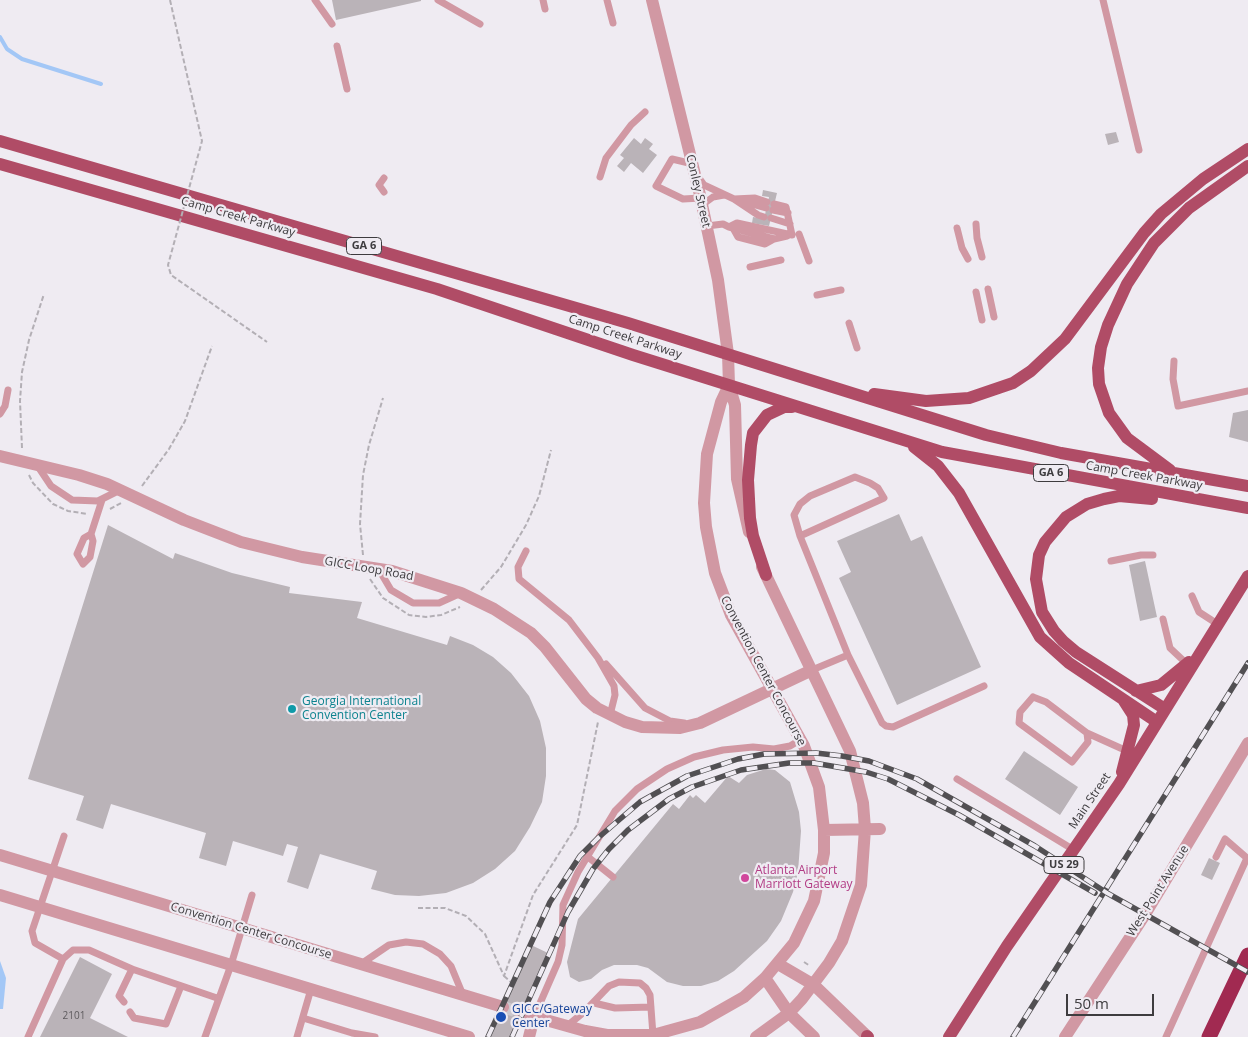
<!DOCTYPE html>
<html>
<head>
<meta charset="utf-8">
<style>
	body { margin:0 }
	#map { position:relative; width:1248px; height:1037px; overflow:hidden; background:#efebf2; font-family:"Open Sans",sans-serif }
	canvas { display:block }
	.scale { position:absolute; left:1066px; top:994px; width:88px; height:22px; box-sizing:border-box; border:2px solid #3e3c3f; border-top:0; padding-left:6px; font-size:15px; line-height:18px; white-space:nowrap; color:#3e3c3f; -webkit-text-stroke:4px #efebf2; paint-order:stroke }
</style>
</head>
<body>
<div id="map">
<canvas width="1248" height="1037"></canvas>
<div class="scale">50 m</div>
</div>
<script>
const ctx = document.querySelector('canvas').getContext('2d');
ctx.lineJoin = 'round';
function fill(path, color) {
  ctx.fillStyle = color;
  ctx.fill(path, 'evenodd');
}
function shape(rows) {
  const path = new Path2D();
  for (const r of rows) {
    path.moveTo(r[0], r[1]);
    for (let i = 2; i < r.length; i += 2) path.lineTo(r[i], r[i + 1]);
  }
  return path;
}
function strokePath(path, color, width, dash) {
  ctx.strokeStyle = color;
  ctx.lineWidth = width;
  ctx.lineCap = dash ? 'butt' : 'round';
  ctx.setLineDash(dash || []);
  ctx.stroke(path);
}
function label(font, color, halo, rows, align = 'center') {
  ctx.font = font + ' "Open Sans",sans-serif';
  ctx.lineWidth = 4.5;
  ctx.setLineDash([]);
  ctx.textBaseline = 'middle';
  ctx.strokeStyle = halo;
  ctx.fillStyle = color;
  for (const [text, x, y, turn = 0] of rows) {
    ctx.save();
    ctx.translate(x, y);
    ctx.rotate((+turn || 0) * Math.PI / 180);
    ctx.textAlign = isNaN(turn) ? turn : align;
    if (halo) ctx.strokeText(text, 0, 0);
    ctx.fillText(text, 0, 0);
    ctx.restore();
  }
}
fill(shape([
	[0,961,6,978,3,1009,0,1009]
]), '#a3c7f6');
strokePath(shape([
	[0,37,7,49,22,59,101,84]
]), '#a3c7f6', 4);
fill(shape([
	[332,0,421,0,421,1,336,20],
	[1116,132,1119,142,1108,145,1105,134],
	[634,138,641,144,645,138,653,144,649,149,657,155,643,173,631,163,624,172,617,166,624,158,620,155],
	[763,190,777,193,769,226,752,223,753,217,764,219,769,197,762,196],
	[1248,410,1248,442,1229,437,1233,413],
	[899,514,911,541,922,536,981,667,897,705,839,578,851,572,837,541],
	[108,525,173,559,175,553,232,573,290,587,289,593,362,602,357,618,447,645,450,636,473,645,493,657,511,673,529,696,540,721,546,748,546,776,542,802,530,827,515,851,495,869,473,883,446,893,419,896,395,895,371,889,377,871,320,854,308,889,287,882,298,847,287,844,283,856,233,841,226,866,199,858,206,833,111,804,103,829,76,820,84,796,28,779],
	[1145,561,1157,617,1140,621,1129,565],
	[1024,751,1078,787,1060,815,1005,779],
	[766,769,775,770,790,782,799,812,801,831,798,872,793,892,781,921,767,941,734,971,718,981,701,986,683,986,667,982,648,968,637,965,614,965,602,970,591,979,579,982,570,977,567,962,578,919,673,804,679,809,690,795,693,798,696,795,705,803,728,776,739,783,747,775],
	[1209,858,1220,863,1212,880,1201,875],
	[531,945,548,953,510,1037,489,1037],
	[80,957,112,974,90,1018,128,1037,40,1037]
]), '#bab3b8');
strokePath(shape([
	[503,1007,521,1013]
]), '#ccc8ce', 12, [12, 6]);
strokePath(shape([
	[22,448,20,401,22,372,29,340,44,294],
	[29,475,33,483,53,504,68,511,88,514],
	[142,486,169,449,185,421,212,346],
	[110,509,121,503],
	[363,555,360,524,363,475,369,445,383,398],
	[370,579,383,598,409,615,426,617,441,615,460,607],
	[481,590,501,567,526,525,539,496,551,450],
	[418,908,445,908,466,916,485,934,504,976,533,895,577,825,598,722],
	[804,962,810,966],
	[504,976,513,984]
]), '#b3afb5', 2, [5, 2.5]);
strokePath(shape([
	[315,0,332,24],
	[438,0,480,24],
	[543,0,545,9],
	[607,0,613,23],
	[1103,0,1139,150],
	[337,46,347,89],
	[693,164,672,159,656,186,683,199,701,198],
	[600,177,606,158,631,125,645,112],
	[699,178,704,185,734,199,755,198,767,202],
	[384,192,379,185,384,178],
	[734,199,758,215,764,217],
	[741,201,766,208],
	[774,204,786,207,792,235],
	[702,205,713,197,724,195],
	[773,210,788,213],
	[771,218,790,224],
	[976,224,977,238,982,257],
	[707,226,723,224,729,227,737,223,792,235],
	[729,227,774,239,787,236],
	[733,228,738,237,765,244,774,239],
	[957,228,962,248,968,259],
	[799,234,809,261],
	[750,267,781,260],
	[988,289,994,317],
	[976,292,982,320],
	[817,295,841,290],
	[849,323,857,348],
	[1174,361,1173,379,1178,406,1248,391],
	[0,414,5,406,8,390],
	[37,465,51,486,72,500,98,501,120,490],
	[91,534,93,541,90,557,83,564,77,554,84,538,91,534,102,500],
	[800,536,884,498,878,488,870,483,855,477,810,496,800,504,794,515,800,536,848,655,812,670],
	[526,551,518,567,519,579,569,620,598,658,614,686,615,695,610,715],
	[1111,561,1141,555,1153,555],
	[378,568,391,590,413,603,439,603,461,593],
	[1192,596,1199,612,1219,625],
	[1163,619,1170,648,1187,664],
	[848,655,882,723,886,726,893,727,984,686],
	[606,664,645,708,670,721,684,723],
	[1033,697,1046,702,1087,733,1088,742,1072,762,1019,723,1020,712,1033,697],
	[1087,733,1127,751],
	[957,779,1074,850],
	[588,857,613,877],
	[63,959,73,950,89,950,132,969,217,998],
	[361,964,389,945,406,942,423,944,440,954,451,966,463,995],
	[124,1002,119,996,132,969],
	[594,1003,615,1008,651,1007],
	[130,1012,134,1018,166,1024,181,986],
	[534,1017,558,962,562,945,563,905,578,872,615,811,637,789,667,769,694,757,723,750,753,747,774,749,790,746,800,740],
	[303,1018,352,1033,375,1037],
	[567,1026,584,1012,609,986,619,982,640,983,646,988,650,995,653,1035],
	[28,1037,63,959,35,943,32,931,64,836],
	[205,1037,231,965,252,895],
	[297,1037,311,989],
	[1166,1037,1247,858,1225,839,1216,857]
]), '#d198a3', 7);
strokePath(shape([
	[652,0,700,195,718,280,728,354,729,385,735,405,737,479,749,532],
	[0,456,79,475,107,484,184,520,241,542,302,557,392,571,461,593,494,609,531,633,545,647,586,699,597,708,625,722,642,727,680,728,700,723,812,670],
	[824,830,880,829],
	[0,855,503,1007],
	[0,895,469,1037],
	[778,964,814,985,868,1037],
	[765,978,789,1013,814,1037],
	[521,1013,585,1031,607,1035,653,1035,700,1022,744,997,765,978,794,943,814,901,824,853,824,830,819,787,804,746,731,615,715,573,706,527,704,503,707,454,721,402,729,385],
	[529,1037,534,1017],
	[756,1037,789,1013,802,999,829,963,842,941,861,885,865,829,863,803,850,751,762,567]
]), '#d198a3', 12);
strokePath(shape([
	[1065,1037,1144,916,1248,743]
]), '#d198a3', 12);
strokePath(shape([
	[0,141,628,323,986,435,1061,453,1248,486],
	[0,164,437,289,633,355,942,452,1248,508],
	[874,394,926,401,969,398,1013,383,1031,371,1065,339,1144,233,1161,214,1203,179,1248,149],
	[914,447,938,466,959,493,1040,637,1069,663,1157,722],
	[1170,470,1127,438,1109,413,1099,384,1098,368,1101,347,1108,325,1127,284,1154,243,1189,208,1248,166],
	[1152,499,1119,496,1104,499,1087,504,1066,517,1045,542,1039,555,1036,579,1042,612,1054,631,1063,641,1076,652,1165,709],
	[766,575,753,536,750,518,748,480,751,445,753,433,767,415,784,407,792,407],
	[1136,691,1161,685,1189,662],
	[1122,772,1134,725,1133,715,1124,701],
	[867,1036,868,1037],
	[949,1037,1007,946,1119,784,1248,576]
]), '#b04c66', 12);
strokePath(shape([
	[1209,1037,1248,955]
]), '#a12a51', 15);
const rail = shape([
	[488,1037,550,902,580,856,599,837,640,802,687,776,738,759,764,754,816,753,842,756,869,761,917,779,1035,846,1107,893,1248,972],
	[512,1037,568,912,593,869,609,849,628,830,669,799,692,787,741,770,789,763,814,763,866,772,888,779,959,815,1095,893],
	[1013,1037,1248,663]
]);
strokePath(rail, '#525053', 5.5);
strokePath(rail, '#efebf2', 4, [11]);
strokePath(shape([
	[170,0,202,141,168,265,171,275,267,342]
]), '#b3afb5', 2, [5, 2.5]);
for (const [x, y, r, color] of [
	[292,709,5,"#0f9aa8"],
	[745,878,5,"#d1479c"],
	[501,1017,6,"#1a4fb4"]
]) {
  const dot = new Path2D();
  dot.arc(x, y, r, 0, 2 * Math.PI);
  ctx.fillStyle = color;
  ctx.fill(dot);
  strokePath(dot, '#efebf2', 2);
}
label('10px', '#5d5a5d', null, [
	["2101",74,1016]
]);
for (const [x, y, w] of [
	[364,246,35],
	[1051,473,35],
	[1064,865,40]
]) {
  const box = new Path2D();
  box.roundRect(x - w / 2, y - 8.5, w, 17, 4);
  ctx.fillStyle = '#efebf2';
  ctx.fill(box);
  strokePath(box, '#3e3c3f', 1);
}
label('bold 11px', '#3e3c3f', null, [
	["GA 6",364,246],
	["GA 6",1051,473],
	["US 29",1064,865]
]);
label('12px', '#3e3c3f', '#efebf2', [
	["Conley Street",698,191,77],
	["Camp Creek Parkway",238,217,16],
	["Camp Creek Parkway",625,337,18],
	["Camp Creek Parkway",1144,476,10],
	["GICC Loop Road",369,569,10],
	["Convention Center Concourse",763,671,62],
	["Main Street",1090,801,-56],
	["West Point Avenue",1158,891,-58],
	["Convention Center Concourse",251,931,17]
]);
label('12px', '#0d838f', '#efebf2', [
	["Georgia International",302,702],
	["Convention Center",302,716]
], 'left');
label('12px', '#b23c85', '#efebf2', [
	["Atlanta Airport",755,871],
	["Marriott Gateway",755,885]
], 'left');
label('12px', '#164399', '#efebf2', [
	["GICC/Gateway",512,1010],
	["Center",512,1024]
], 'left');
</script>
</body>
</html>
